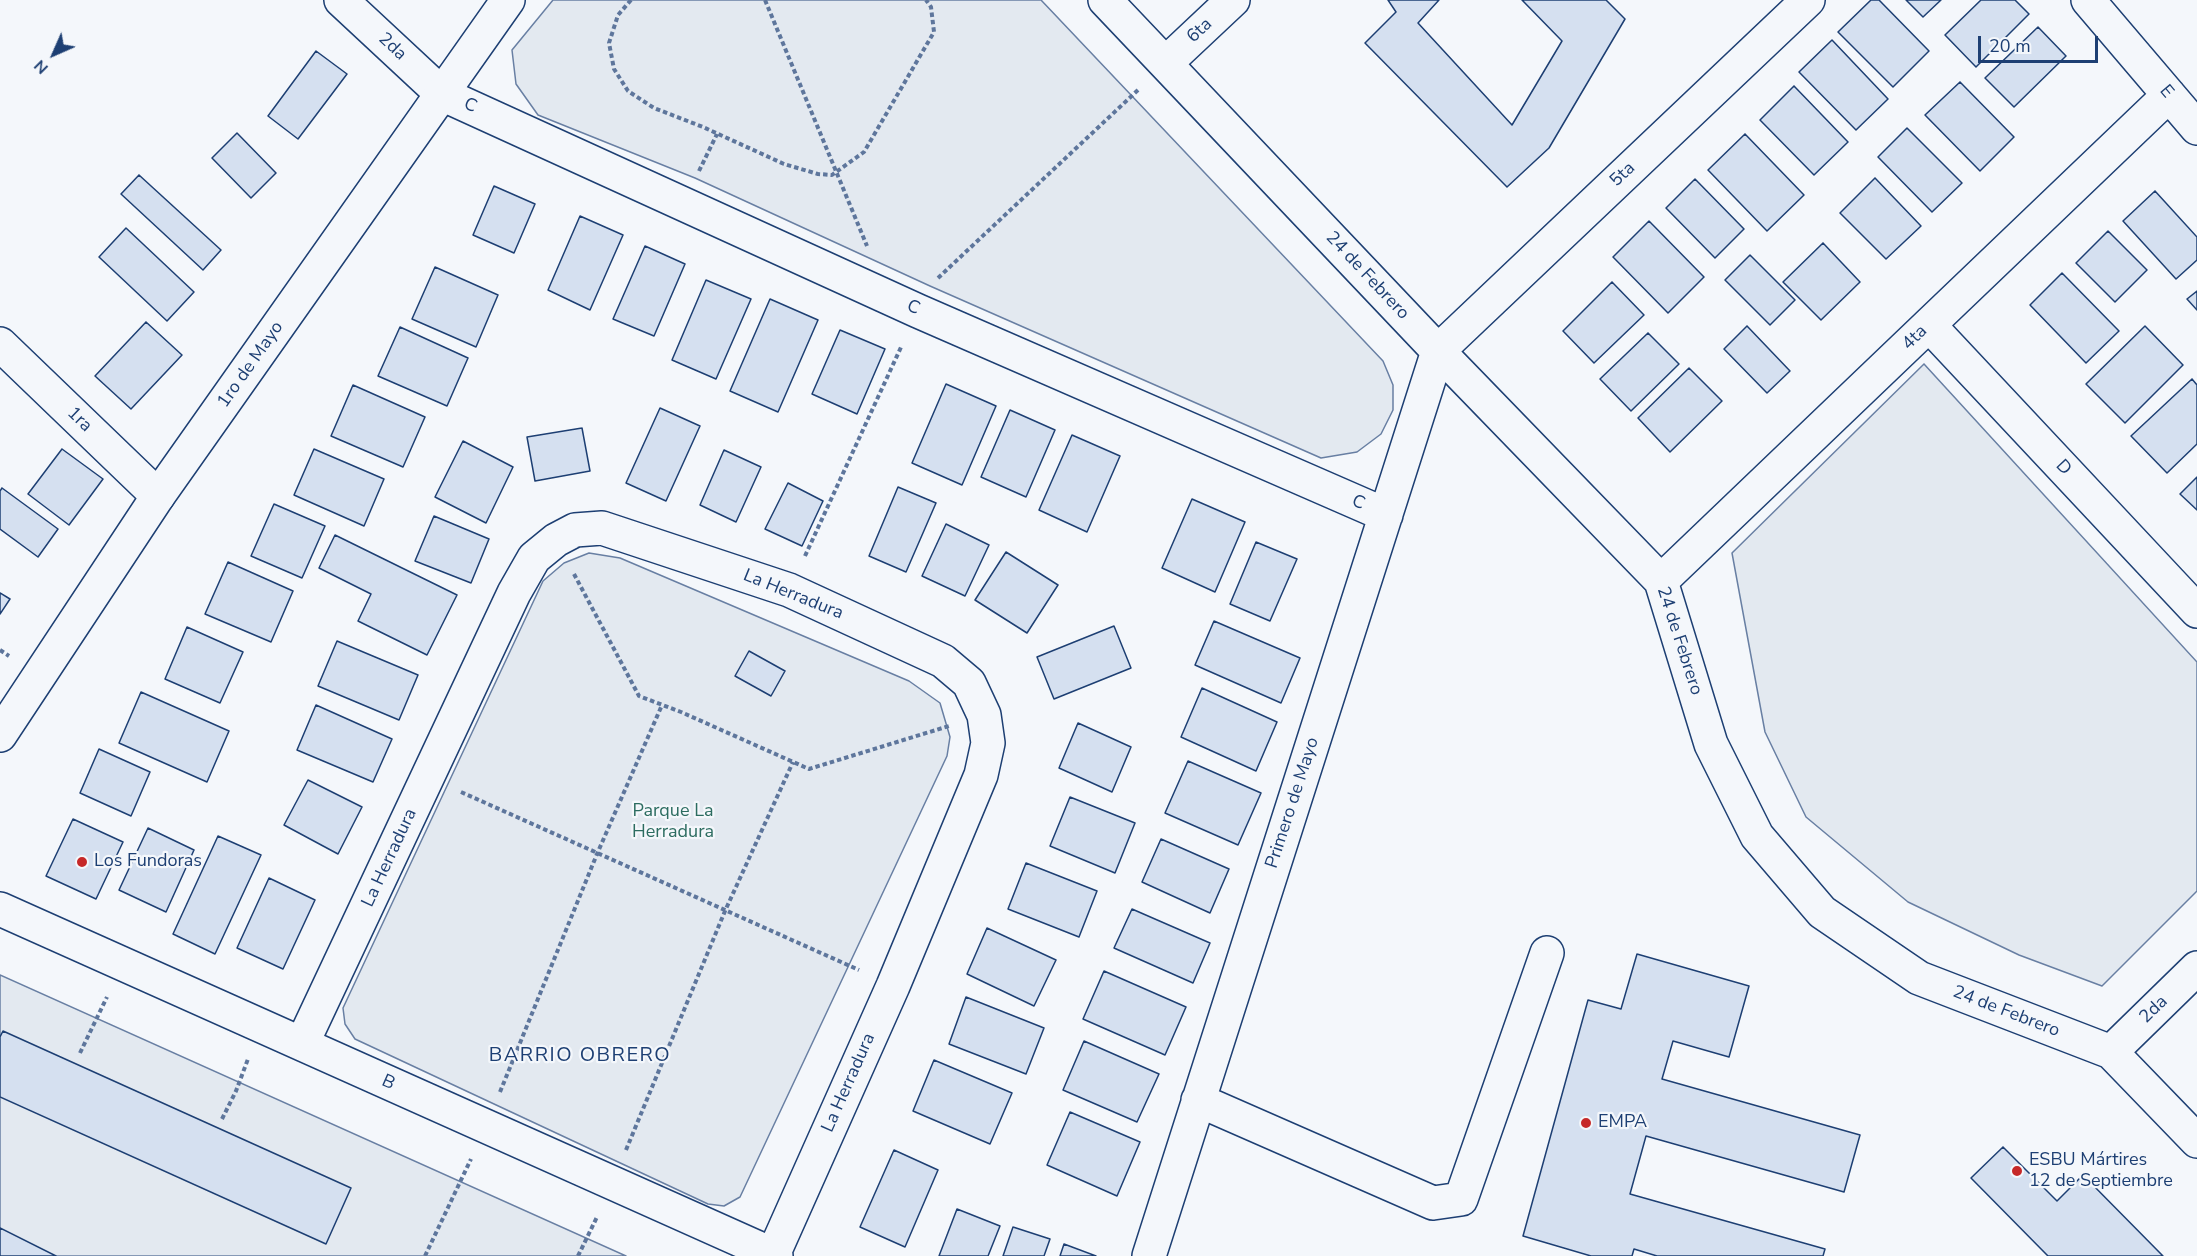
<!DOCTYPE html>
<html>
<head>
<meta charset="utf-8">
<style>
	body { margin:0 }
	#map { position:relative; width:2197px; height:1256px; overflow:hidden; background:#f4f7fb; font-family:"Nunito Sans",sans-serif }
	canvas { display:block }
	.north { position:absolute; left:24px; top:24px; width:60px; height:60px; -webkit-text-stroke:4px #f4f7fb; paint-order:stroke; rotate:225deg; font-size:16px; font-weight:700; line-height:24px; text-align:center; color:#1d3f73 }
	.north::after { content:''; display:block; margin:auto; width:21px; height:27px; background:#1d3f73; clip-path:polygon(50% 0,100% 100%,50% 72%,0 100%) }
	.scale { position:absolute; left:1978px; top:36px; width:120px; height:27px; box-sizing:border-box; border:3px solid #1d3f73; border-top:0; padding-left:8px; font-size:18px; line-height:21px; white-space:nowrap; color:#1d3f73; -webkit-text-stroke:4px #f4f7fb; paint-order:stroke }
</style>
</head>
<body>
<div id="map">
<canvas width="2197" height="1256"></canvas>
<div class="north">N</div>
<div class="scale">20 m</div>
</div>
<script>
const ctx = document.querySelector('canvas').getContext('2d');
ctx.lineJoin = 'round';
function fill(path, color) {
  ctx.fillStyle = color;
  ctx.fill(path, 'evenodd');
}
function shape(rows) {
  const path = new Path2D();
  for (const r of rows) {
    path.moveTo(r[0], r[1]);
    for (let i = 2; i < r.length; i += 2) path.lineTo(r[i], r[i + 1]);
  }
  return path;
}
function strokePath(path, color, width, dash) {
  ctx.strokeStyle = color;
  ctx.lineWidth = width;
  ctx.lineCap = dash ? 'butt' : 'round';
  ctx.setLineDash(dash || []);
  ctx.stroke(path);
}
function label(font, color, halo, rows, align = 'center') {
  ctx.font = font + ' "Nunito Sans",sans-serif';
  ctx.lineWidth = 4.5;
  ctx.setLineDash([]);
  ctx.textBaseline = 'middle';
  ctx.strokeStyle = halo;
  ctx.fillStyle = color;
  for (const [text, x, y, turn = 0] of rows) {
    ctx.save();
    ctx.translate(x, y);
    ctx.rotate((+turn || 0) * Math.PI / 180);
    ctx.textAlign = isNaN(turn) ? turn : align;
    if (halo) ctx.strokeText(text, 0, 0);
    ctx.fillText(text, 0, 0);
    ctx.restore();
  }
}
const green = shape([
	[553,0,1041,0,1383,361,1393,385,1393,410,1381,434,1357,452,1321,458,930,286,695,178,538,115,516,84,512,50,553,0],
	[1924,364,2197,662,2197,891,2102,986,2019,955,1908,902,1806,817,1765,732,1732,553,1924,364],
	[589,553,620,558,909,681,940,703,950,737,947,756,740,1197,724,1206,708,1204,355,1039,345,1024,343,1008,543,581,564,563,589,553],
	[0,975,626,1256,0,1256,0,975]
]);
fill(green, '#e3e9f0');
strokePath(green, '#687fa3', 1.5);
const building = shape([
	[1388,0,1439,0,1418,23,1512,125,1562,41,1522,0,1606,0,1625,19,1549,148,1507,187,1365,43,1396,12,1388,0],
	[1871,0,1879,0,1929,51,1893,87,1838,32,1871,0],
	[1906,0,1941,0,1923,17,1906,0],
	[1981,0,2015,0,2029,14,1976,67,1945,35,1981,0],
	[2038,27,2066,56,2014,107,1985,78,2038,27],
	[1832,40,1888,99,1856,130,1799,72,1832,40],
	[316,51,347,74,298,139,268,116,316,51],
	[1960,82,2014,137,1980,171,1925,115,1960,82],
	[1794,86,1848,142,1814,175,1760,120,1794,86],
	[1907,128,1962,183,1932,212,1878,157,1907,128],
	[237,133,276,173,251,198,212,158,237,133],
	[1745,134,1804,195,1767,231,1708,170,1745,134],
	[139,175,221,250,203,270,121,194,139,175],
	[1875,178,1921,226,1886,259,1840,213,1875,178],
	[1695,179,1744,229,1715,258,1666,208,1695,179],
	[494,186,535,204,514,253,473,235,494,186],
	[2155,191,2197,237,2197,260,2176,279,2123,221,2155,191],
	[580,216,623,235,590,310,548,290,580,216],
	[1649,221,1704,277,1668,313,1613,257,1649,221],
	[126,228,194,292,167,321,99,257,126,228],
	[2108,231,2147,270,2115,302,2076,263,2108,231],
	[1823,243,1860,282,1821,320,1783,282,1823,243],
	[645,246,685,264,654,336,613,319,645,246],
	[1750,255,1795,300,1770,325,1725,280,1750,255],
	[435,267,498,295,476,347,412,319,435,267],
	[2062,273,2119,331,2086,363,2030,305,2062,273],
	[706,280,751,299,716,379,672,360,706,280],
	[1612,282,1644,315,1594,363,1563,331,1612,282],
	[2197,291,2197,310,2187,299,2197,291],
	[770,299,818,320,778,412,730,391,770,299],
	[146,322,182,355,131,409,95,376,146,322],
	[1747,326,1790,371,1767,393,1724,349,1747,326],
	[2145,326,2183,365,2125,423,2086,384,2145,326],
	[400,327,468,358,447,406,378,376,400,327],
	[840,330,885,349,857,414,812,394,840,330],
	[1648,333,1679,364,1631,411,1600,379,1648,333],
	[1689,368,1722,401,1670,452,1638,418,1689,368],
	[2192,379,2197,385,2197,444,2167,473,2131,436,2192,379],
	[946,384,996,406,962,485,912,463,946,384],
	[353,385,425,417,403,467,331,436,353,385],
	[660,408,700,426,666,501,626,483,660,408],
	[1010,410,1055,430,1026,497,981,477,1010,410],
	[582,428,590,471,535,481,527,437,582,428],
	[1072,435,1120,456,1087,532,1039,510,1072,435],
	[463,441,513,467,486,523,435,497,463,441],
	[62,449,103,479,69,525,28,494,62,449],
	[314,449,384,479,364,526,294,495,314,449],
	[724,450,761,467,736,522,700,505,724,450],
	[2197,477,2197,510,2180,494,2197,477],
	[788,483,823,501,802,546,765,529,788,483],
	[898,487,936,503,906,572,869,556,898,487],
	[2,488,58,529,38,557,0,529,0,491,2,488],
	[1192,499,1245,522,1215,592,1162,568,1192,499],
	[274,504,325,526,302,578,251,556,274,504],
	[434,516,489,539,471,583,415,561,434,516],
	[946,524,989,545,965,596,922,576,946,524],
	[335,535,457,595,427,655,358,621,371,594,319,568,335,535],
	[1256,542,1297,559,1270,621,1230,604,1256,542],
	[1006,552,1058,585,1027,633,975,600,1006,552],
	[228,562,293,591,271,642,205,614,228,562],
	[0,593,10,599,0,614,0,593],
	[1214,621,1300,658,1281,703,1195,665,1214,621],
	[1114,626,1131,668,1054,699,1037,657,1114,626],
	[187,627,243,652,220,703,165,679,187,627],
	[337,641,418,675,399,720,318,686,337,641],
	[749,651,785,671,771,696,735,676,749,651],
	[1202,688,1277,722,1256,771,1181,737,1202,688],
	[141,692,229,731,207,782,119,743,141,692],
	[316,705,392,739,373,782,297,750,316,705],
	[1078,723,1131,747,1112,792,1059,768,1078,723],
	[99,749,150,772,131,816,80,793,99,749],
	[1188,761,1261,793,1238,845,1165,813,1188,761],
	[308,780,362,807,338,854,284,825,308,780],
	[1070,797,1135,823,1115,873,1050,846,1070,797],
	[73,819,123,842,96,899,46,876,73,819],
	[148,828,194,850,166,912,119,890,148,828],
	[218,836,261,855,215,954,173,934,218,836],
	[1161,839,1229,869,1210,913,1142,882,1161,839],
	[1026,863,1097,891,1079,937,1008,909,1026,863],
	[269,878,315,900,283,969,237,948,269,878],
	[1132,909,1210,943,1193,983,1114,948,1132,909],
	[987,928,1056,960,1034,1006,967,974,987,928],
	[1637,954,1749,986,1729,1057,1673,1041,1662,1079,1860,1135,1844,1192,1646,1136,1630,1194,1825,1249,1823,1256,1657,1256,1634,1249,1632,1256,1591,1256,1523,1236,1588,1000,1621,1009,1637,954],
	[1104,971,1186,1007,1165,1055,1083,1019,1104,971],
	[966,997,1044,1028,1026,1074,949,1044,966,997],
	[3,1031,351,1188,326,1244,0,1097,0,1037,3,1031],
	[1084,1041,1159,1074,1137,1122,1063,1090,1084,1041],
	[934,1060,1012,1093,990,1144,913,1111,934,1060],
	[1070,1112,1140,1142,1117,1196,1047,1165,1070,1112],
	[2003,1147,2057,1201,2083,1175,2163,1256,2048,1256,1971,1178,2003,1147],
	[894,1150,938,1170,905,1247,860,1227,894,1150],
	[957,1209,1000,1226,988,1256,939,1256,957,1209],
	[1013,1227,1050,1239,1044,1256,1003,1256,1013,1227],
	[0,1228,56,1256,0,1256,0,1228],
	[1064,1244,1096,1256,1060,1256,1064,1244]
]);
fill(building, '#d5e0f0');
strokePath(building, '#1d3f73', 1.5);
const minor = shape([
	[341,0,442,94,918,311,1386,515],
	[1105,0,1438,351,1661,581,1711,744,1757,836,1822,912,1919,978,2111,1052,2197,1141],
	[2088,0,2197,128],
	[1167,62,1233,0],
	[1929,325,2197,611],
	[0,344,158,496],
	[1661,581,2169,95],
	[0,909,776,1256],
	[302,1044,514,593,534,558,556,540,575,530,602,528,789,590,943,661,969,683,984,715,988,743,981,775,893,986,773,1255],
	[2111,1052,2197,968],
	[1198,1100,1433,1203,1461,1199,1547,953],
	[1149,1256,1438,351,1808,0]
]);
const major = shape([
	[0,735,158,496,508,0]
]);
strokePath(minor, '#1d3f73', 36);
strokePath(major, '#1d3f73', 36);
strokePath(shape([
	[631,0,618,15,609,43,614,69,628,91,654,108,703,127,784,164,818,174,832,175,864,152,934,32,931,7,926,0],
	[765,0,867,246],
	[699,171,717,134],
	[938,278,1138,90],
	[805,556,902,345],
	[574,574,639,696,681,712,809,769,949,726],
	[0,650,9,656],
	[461,792,859,970],
	[80,1053,107,997],
	[500,1092,597,854,662,705],
	[222,1119,236,1091,248,1059],
	[626,1150,725,911,793,762],
	[425,1256,471,1159],
	[578,1256,597,1217]
]), '#5e769c', 4, [4.5, 3]);
strokePath(minor, '#f4f7fb', 33);
strokePath(major, '#f4f7fb', 33);
for (const [x, y, r, color] of [
	[82,862,6,"#c62828"],
	[1586,1123,6,"#c62828"],
	[2017,1171,6,"#c62828"]
]) {
  const dot = new Path2D();
  dot.arc(x, y, r, 0, 2 * Math.PI);
  ctx.fillStyle = color;
  ctx.fill(dot);
  strokePath(dot, '#f4f7fb', 2);
}
label('18px', '#1d3f73', '#f4f7fb', [
	["6ta",1200,31,-43],
	["2da",392,47,43],
	["E",2166,92,50],
	["C",470,106,24],
	["5ta",1623,175,-43],
	["24 de Febrero",1367,276,47],
	["C",913,308,24],
	["4ta",1915,338,-44],
	["1ro de Mayo",251,365,-55],
	["1ra",79,420,44],
	["D",2063,468,47],
	["C",1358,503,24],
	["La Herradura",793,595,22],
	["24 de Febrero",1679,641,72],
	["Primero de Mayo",1293,803,-72],
	["La Herradura",390,858,-65],
	["2da",2154,1010,-44],
	["24 de Febrero",2006,1012,21],
	["B",388,1083,24],
	["La Herradura",849,1083,-66]
]);
label('18px', '#2c6c60', '#f4f7fb', [
	["Parque La",673,812],
	["Herradura",673,833]
]);
label('18px', '#1d3f73', '#f4f7fb', [
	["Los Fundoras",94,862],
	["EMPA",1598,1123],
	["ESBU Mártires",2029,1161],
	["12 de Septiembre",2029,1182]
], 'left');
ctx.letterSpacing = '1.5px';
label('20px', '#1d3f73', '#f4f7fb', [
	["BARRIO OBRERO",580,1056]
]);
ctx.letterSpacing = '0px';
</script>
</body>
</html>
